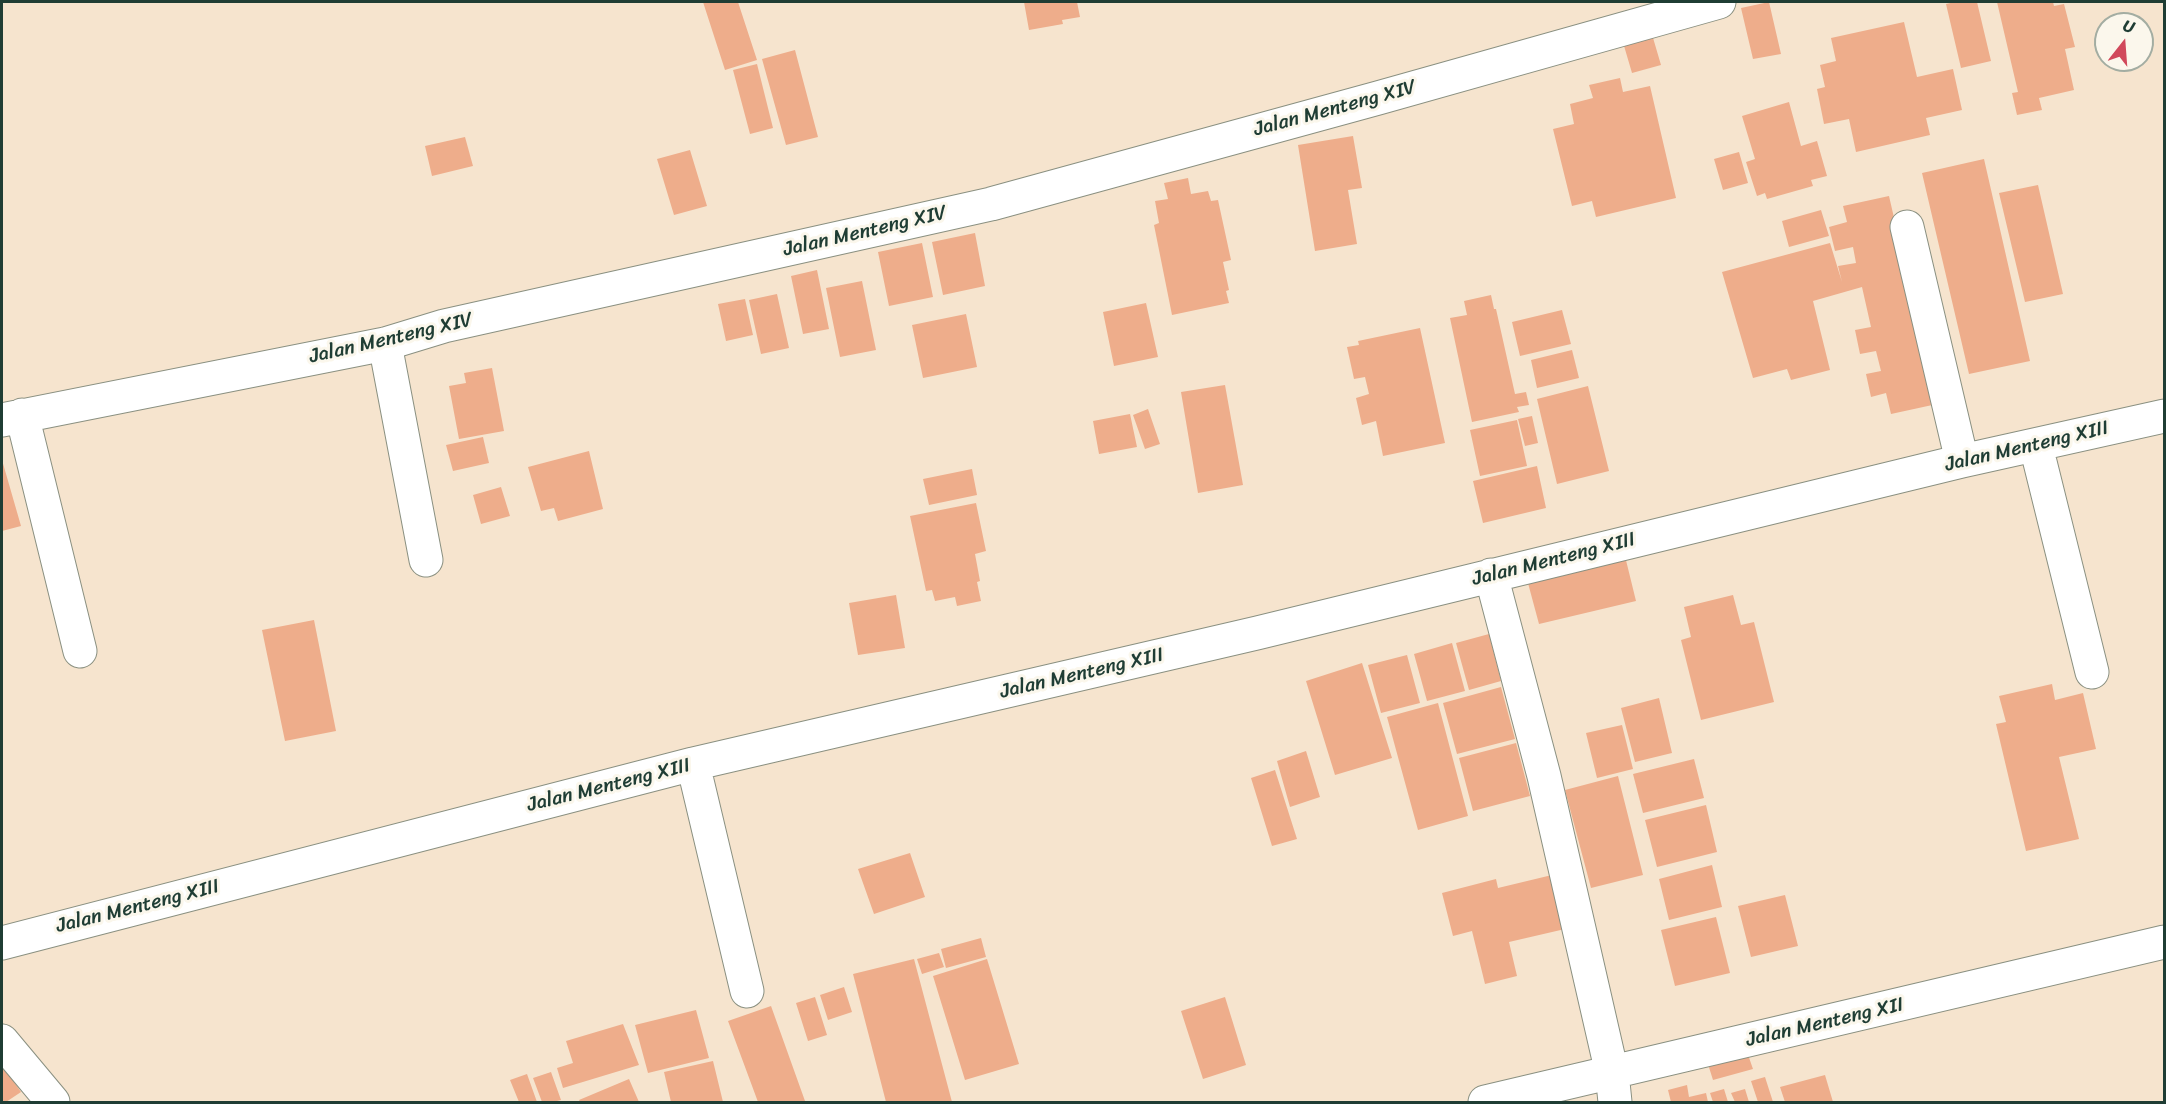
<!DOCTYPE html>
<html>
<head>
<meta charset="utf-8">
<style>
	body { margin:0 }
	#map { position:relative; width:2166px; height:1104px; overflow:hidden; background:#f6e4ce; font-family:Sriracha,sans-serif }
	canvas { display:block }
	.frame { position:absolute; inset:0; border:3px solid #1f3d34; pointer-events:none }
	.north { position:absolute; left:2094px; top:12px; width:60px; height:60px; box-sizing:border-box; background:#fbf7ec; border:2px solid #a3ada2; border-radius:50%; rotate:17deg; font-size:16px; font-weight:700; line-height:24px; text-align:center; color:#1f3d34 }
	.north::after { content:''; display:block; margin:auto; width:21px; height:27px; background:#d1495b; clip-path:polygon(50% 0,100% 100%,50% 72%,0 100%) }
</style>
</head>
<body>
<div id="map">
<canvas width="2166" height="1104"></canvas>
<div class="frame"></div>
<div class="north">U</div>
</div>
<script>
const ctx = document.querySelector('canvas').getContext('2d');
ctx.lineJoin = 'round';
function fill(path, color) {
  ctx.fillStyle = color;
  ctx.fill(path, 'evenodd');
}
function shape(rows) {
  const path = new Path2D();
  for (const r of rows) {
    path.moveTo(r[0], r[1]);
    for (let i = 2; i < r.length; i += 2) path.lineTo(r[i], r[i + 1]);
  }
  return path;
}
function strokePath(path, color, width, dash) {
  ctx.strokeStyle = color;
  ctx.lineWidth = width;
  ctx.lineCap = dash ? 'butt' : 'round';
  ctx.setLineDash(dash || []);
  ctx.stroke(path);
}
function label(font, color, halo, rows, align = 'center') {
  ctx.font = font + ' Sriracha,sans-serif';
  ctx.lineWidth = 6;
  ctx.setLineDash([]);
  ctx.textBaseline = 'middle';
  ctx.strokeStyle = halo;
  ctx.fillStyle = color;
  for (const [text, x, y, turn = 0] of rows) {
    ctx.save();
    ctx.translate(x, y);
    ctx.rotate((+turn || 0) * Math.PI / 180);
    ctx.textAlign = isNaN(turn) ? turn : align;
    if (halo) ctx.strokeText(text, 0, 0);
    ctx.fillText(text, 0, 0);
    ctx.restore();
  }
}
fill(shape([
	[703,2,738,2,757,60,725,70],
	[1024,2,1077,2,1080,17,1062,20,1063,24,1029,30],
	[1769,2,1781,54,1753,59,1741,8],
	[1955,2,1977,2,1991,61,1961,68,1946,4],
	[1997,2,2053,2,2054,6,2064,4,2075,47,2065,49,2074,90,2039,98,2042,110,2017,115,2012,93,2018,92],
	[1904,22,1917,77,1953,69,1962,110,1926,118,1930,135,1856,152,1849,119,1824,124,1817,89,1825,87,1820,65,1836,61,1831,38],
	[1651,31,1661,65,1632,73,1622,39],
	[795,50,818,137,786,145,762,59],
	[757,64,773,128,750,134,733,70],
	[1620,78,1623,92,1650,86,1676,198,1596,217,1592,201,1572,206,1553,129,1574,124,1570,104,1593,98,1589,85],
	[1789,102,1801,146,1817,141,1827,176,1811,180,1813,186,1767,199,1765,193,1757,196,1746,162,1755,159,1742,116],
	[1353,136,1362,188,1348,190,1357,244,1315,251,1298,145],
	[465,137,473,166,432,176,425,146],
	[690,150,707,206,674,215,657,159],
	[1739,152,1748,183,1723,190,1714,159],
	[1984,159,2030,361,1969,374,1922,173],
	[1188,178,1191,194,1208,191,1211,201,1218,200,1231,260,1223,262,1229,290,1226,291,1229,303,1172,315,1154,225,1159,223,1155,201,1168,199,1164,183],
	[2038,185,2063,294,2025,302,1999,193],
	[1889,196,1937,404,1891,414,1886,393,1871,397,1866,374,1881,371,1876,351,1860,354,1855,330,1871,327,1862,287,1813,301,1830,370,1791,380,1787,369,1753,378,1722,272,1830,243,1842,282,1838,266,1856,263,1853,247,1835,251,1829,227,1847,222,1843,206],
	[1821,210,1829,236,1789,247,1782,221],
	[975,233,985,286,943,295,932,242],
	[922,243,933,297,889,306,878,252],
	[817,270,829,329,803,334,791,276],
	[862,281,876,350,840,357,826,288],
	[777,294,789,348,761,354,749,300],
	[1491,295,1494,309,1496,309,1515,394,1526,392,1529,405,1517,407,1519,412,1472,422,1450,318,1467,315,1464,301],
	[745,299,753,335,726,341,718,304],
	[1146,303,1158,357,1114,366,1103,312],
	[1562,310,1571,344,1520,356,1512,322],
	[966,314,977,367,923,378,912,325],
	[1420,328,1445,443,1383,456,1376,421,1362,425,1356,398,1369,394,1365,377,1354,379,1347,347,1359,345,1358,341],
	[1572,350,1579,378,1537,388,1531,360],
	[492,368,504,431,459,439,449,386,466,383,464,373],
	[1225,385,1243,485,1198,493,1181,392],
	[1588,386,1609,471,1557,484,1537,399],
	[1148,409,1160,444,1145,449,1133,415],
	[1130,414,1137,447,1099,454,1093,421],
	[1532,416,1538,443,1525,446,1518,419],
	[1517,420,1527,466,1480,476,1470,430],
	[483,437,489,463,453,471,446,445],
	[589,451,603,509,558,521,554,508,541,511,528,467],
	[2,460,21,526,2,531],
	[1537,466,1546,508,1483,523,1473,481],
	[972,469,977,495,929,505,923,479],
	[501,487,510,516,481,524,473,495],
	[976,503,986,551,975,554,980,581,977,582,981,601,957,606,955,597,935,601,932,590,926,591,910,516],
	[1623,548,1636,601,1539,624,1525,572],
	[896,595,905,648,858,655,849,603],
	[1733,595,1741,625,1754,622,1774,702,1701,720,1681,640,1691,637,1684,607],
	[314,620,336,731,285,741,262,630],
	[1489,634,1501,681,1469,690,1456,643],
	[1452,643,1465,691,1427,701,1414,654],
	[1407,655,1420,703,1381,713,1368,665],
	[1362,663,1392,758,1335,775,1306,681],
	[2052,684,2055,700,2083,693,2096,749,2059,757,2079,839,2026,851,1996,724,2006,722,1999,696],
	[1501,687,1515,739,1457,754,1443,703],
	[1659,698,1672,753,1635,762,1621,708],
	[1438,703,1468,816,1418,830,1387,717],
	[1622,725,1633,769,1597,778,1586,733],
	[1516,743,1530,796,1473,811,1459,758],
	[1306,751,1320,797,1290,807,1277,761],
	[1694,759,1704,798,1643,813,1633,774],
	[1275,770,1297,839,1272,846,1251,778],
	[1618,776,1643,875,1591,888,1565,790],
	[1706,805,1717,852,1657,867,1645,820],
	[910,853,925,897,874,914,858,869],
	[1712,865,1722,907,1669,920,1659,879],
	[1552,875,1565,929,1509,942,1517,976,1485,984,1472,931,1453,936,1442,893,1496,879,1498,888],
	[1785,895,1798,946,1751,957,1738,906],
	[1716,917,1730,973,1675,986,1661,930],
	[981,938,986,957,946,968,941,949],
	[939,953,944,967,922,974,917,959],
	[914,959,952,1102,886,1102,853,974],
	[987,959,1019,1064,965,1080,933,976],
	[844,987,852,1012,828,1020,820,995],
	[815,997,827,1035,808,1041,796,1003],
	[1225,997,1246,1065,1203,1079,1181,1011],
	[771,1006,805,1101,800,1102,758,1102,728,1021],
	[696,1010,709,1058,648,1073,635,1025],
	[623,1024,639,1065,563,1088,557,1068,573,1063,566,1041],
	[1746,1049,1753,1069,1713,1080,1707,1061],
	[713,1061,723,1102,671,1102,664,1072],
	[2,1065,21,1092,6,1102,2,1102],
	[551,1072,561,1100,553,1102,542,1102,533,1078],
	[527,1074,537,1102,519,1102,510,1080],
	[1825,1075,1833,1102,1785,1102,1780,1087],
	[1765,1077,1773,1102,1758,1102,1751,1081],
	[629,1079,639,1102,580,1102,579,1100],
	[1687,1085,1689,1097,1706,1093,1708,1102,1671,1102,1668,1090],
	[1724,1089,1728,1102,1713,1102,1710,1093],
	[1745,1089,1749,1102,1735,1102,1731,1093]
]), '#eead8b');
const street = shape([
	[1907,227,1962,461],
	[385,344,426,560],
	[22,415,80,651],
	[2,420,385,344,444,326,991,204,1378,98,1719,2],
	[2036,446,2092,672],
	[1491,575,1544,776,1612,1073,1615,1102],
	[693,764,747,991],
	[2,943,693,764,1257,633,1962,461,2164,416],
	[2,1041,53,1102],
	[1485,1102,2164,942]
]);
strokePath(street, '#8a9081', 35);
strokePath(street, '#fff', 33);
label('20px', '#1f3d34', '#fbf7ec', [
	["Jalan Menteng XIV",1335,109,-15],
	["Jalan Menteng XIV",865,232,-13],
	["Jalan Menteng XIV",391,339,-13],
	["Jalan Menteng XIII",2027,447,-13],
	["Jalan Menteng XIII",1554,560,-14],
	["Jalan Menteng XIII",1082,674,-13],
	["Jalan Menteng XIII",609,786,-14],
	["Jalan Menteng XIII",138,907,-14],
	["Jalan Menteng XII",1825,1023,-13]
]);
</script>
</body>
</html>
